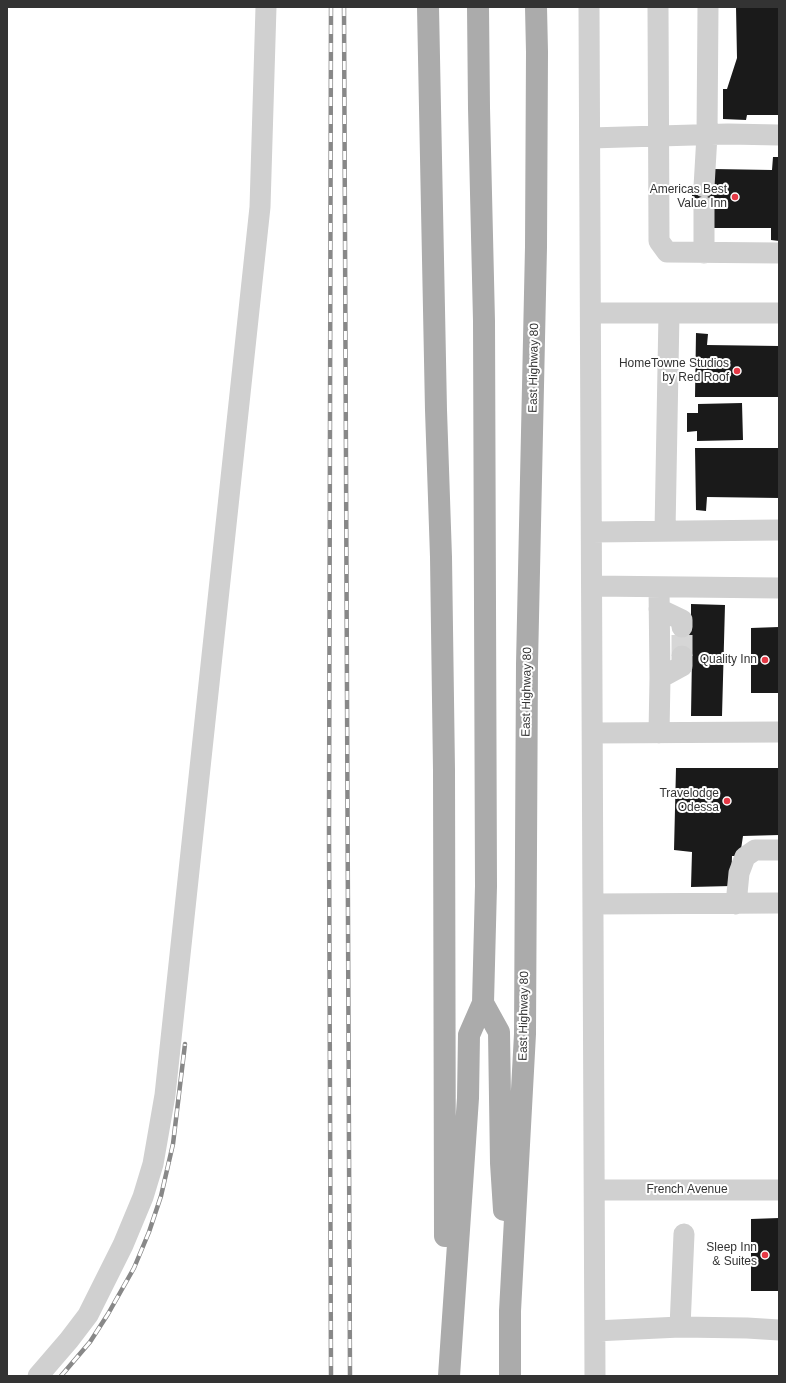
<!DOCTYPE html>
<html>
<head>
<meta charset="utf-8">
<style>
	body { margin:0 }
	#map { position:relative; width:786px; height:1383px; overflow:hidden; background:#fff; font-family:Helvetica,sans-serif }
	canvas { display:block }
	.frame { position:absolute; inset:0; border:8px solid #333; pointer-events:none }
</style>
</head>
<body>
<div id="map">
<canvas width="786" height="1383"></canvas>
<div class="frame"></div>
</div>
<script>
const ctx = document.querySelector('canvas').getContext('2d');
ctx.lineJoin = 'round';
function fill(path, color) {
  ctx.fillStyle = color;
  ctx.fill(path, 'evenodd');
}
function shape(rows) {
  const path = new Path2D();
  for (const r of rows) {
    path.moveTo(r[0], r[1]);
    for (let i = 2; i < r.length; i += 2) path.lineTo(r[i], r[i + 1]);
  }
  return path;
}
function strokePath(path, color, width, dash) {
  ctx.strokeStyle = color;
  ctx.lineWidth = width;
  ctx.lineCap = dash ? 'butt' : 'round';
  ctx.setLineDash(dash || []);
  ctx.stroke(path);
}
function label(font, color, halo, rows, align = 'center') {
  ctx.font = font + ' Helvetica,sans-serif';
  ctx.lineWidth = 4;
  ctx.setLineDash([]);
  ctx.textBaseline = 'middle';
  ctx.strokeStyle = halo;
  ctx.fillStyle = color;
  for (const [text, x, y, turn = 0] of rows) {
    ctx.save();
    ctx.translate(x, y);
    ctx.rotate((+turn || 0) * Math.PI / 180);
    ctx.textAlign = isNaN(turn) ? turn : align;
    if (halo) ctx.strokeText(text, 0, 0);
    ctx.fillText(text, 0, 0);
    ctx.restore();
  }
}
fill(shape([
	[736,7,779,7,779,115,747,115,746,120,723,119,723,89,727,89,737,58],
	[773,157,779,157,779,241,771,240,771,228,714,228,714,207,692,207,692,187,713,187,713,169,772,170],
	[696,333,708,334,707,345,779,346,779,397,695,397],
	[742,403,743,440,697,441,697,431,687,432,687,413,698,413,698,404],
	[695,448,779,448,779,498,707,497,706,511,696,510],
	[691,604,725,605,722,716,691,716,692,656,675,656,675,627,691,628],
	[779,627,779,693,751,693,751,628],
	[676,768,779,768,779,835,743,836,740,856,732,856,731,886,691,887,692,852,674,850],
	[779,1218,779,1291,751,1291,751,1219]
]), '#1a1a1a');
strokePath(shape([
	[682,656,682,627]
]), '#d6d6d6', 21, [21, 10]);
strokePath(shape([
	[589,7,595,1376],
	[658,7,659,241,667,252,779,253],
	[590,138,728,134,779,135],
	[704,187,707,135,708,7],
	[704,207,704,253],
	[591,313,779,313],
	[665,531,669,313],
	[592,532,779,530],
	[592,586,779,588],
	[659,587,660,678,659,733],
	[659,609,682,620,682,627],
	[660,678,682,666,682,656],
	[593,733,779,732],
	[594,904,779,903],
	[736,904,739,873,745,857,755,850,779,850],
	[595,1190,779,1190],
	[680,1327,684,1234],
	[595,1331,680,1327,747,1328,779,1330],
	[38,1376,69,1340,88,1315,123,1245,143,1197,153,1164,165,1095,260,207,266,7]
]), '#d0d0d0', 21);
strokePath(shape([
	[428,7,436,410,441,557,444,770,445,1236],
	[483,1003,499,1032,501,1163,504,1210],
	[449,1376,468,1098,469,1035,483,1003,486,886,484,321,479,108,478,7],
	[510,1376,510,1311,525,1034,527,664,536,247,537,52,536,7]
]), '#ababab', 22);
const rail = shape([
	[331,7,329,830,331,1376],
	[344,7,350,1376],
	[61,1376,90,1342,108,1314,134,1268,149,1232,161,1196,173,1144,185,1044]
]);
strokePath(rail, '#888', 4.5);
strokePath(rail, '#fff', 3, [9]);
for (const [x, y, r, color] of [
	[735,197,4,"#e63946"],
	[737,371,4,"#e63946"],
	[765,660,4,"#e63946"],
	[727,801,4,"#e63946"],
	[765,1255,4,"#e63946"]
]) {
  const dot = new Path2D();
  dot.arc(x, y, r, 0, 2 * Math.PI);
  ctx.fillStyle = color;
  ctx.fill(dot);
  strokePath(dot, '#fff', 1.5);
}
label('12px', '#333', '#fff', [
	["Americas Best",727,190],
	["Value Inn",727,204],
	["HomeTowne Studios",729,364],
	["by Red Roof",729,378],
	["Quality Inn",757,660],
	["Travelodge",719,794],
	["Odessa",719,808],
	["Sleep Inn",757,1248],
	["& Suites",757,1262]
], 'right');
label('12px', '#333', '#fff', [
	["East Highway 80",534,368,-89],
	["East Highway 80",527,692,-89],
	["East Highway 80",524,1016,-89],
	["French Avenue",687,1190]
]);
</script>
</body>
</html>
